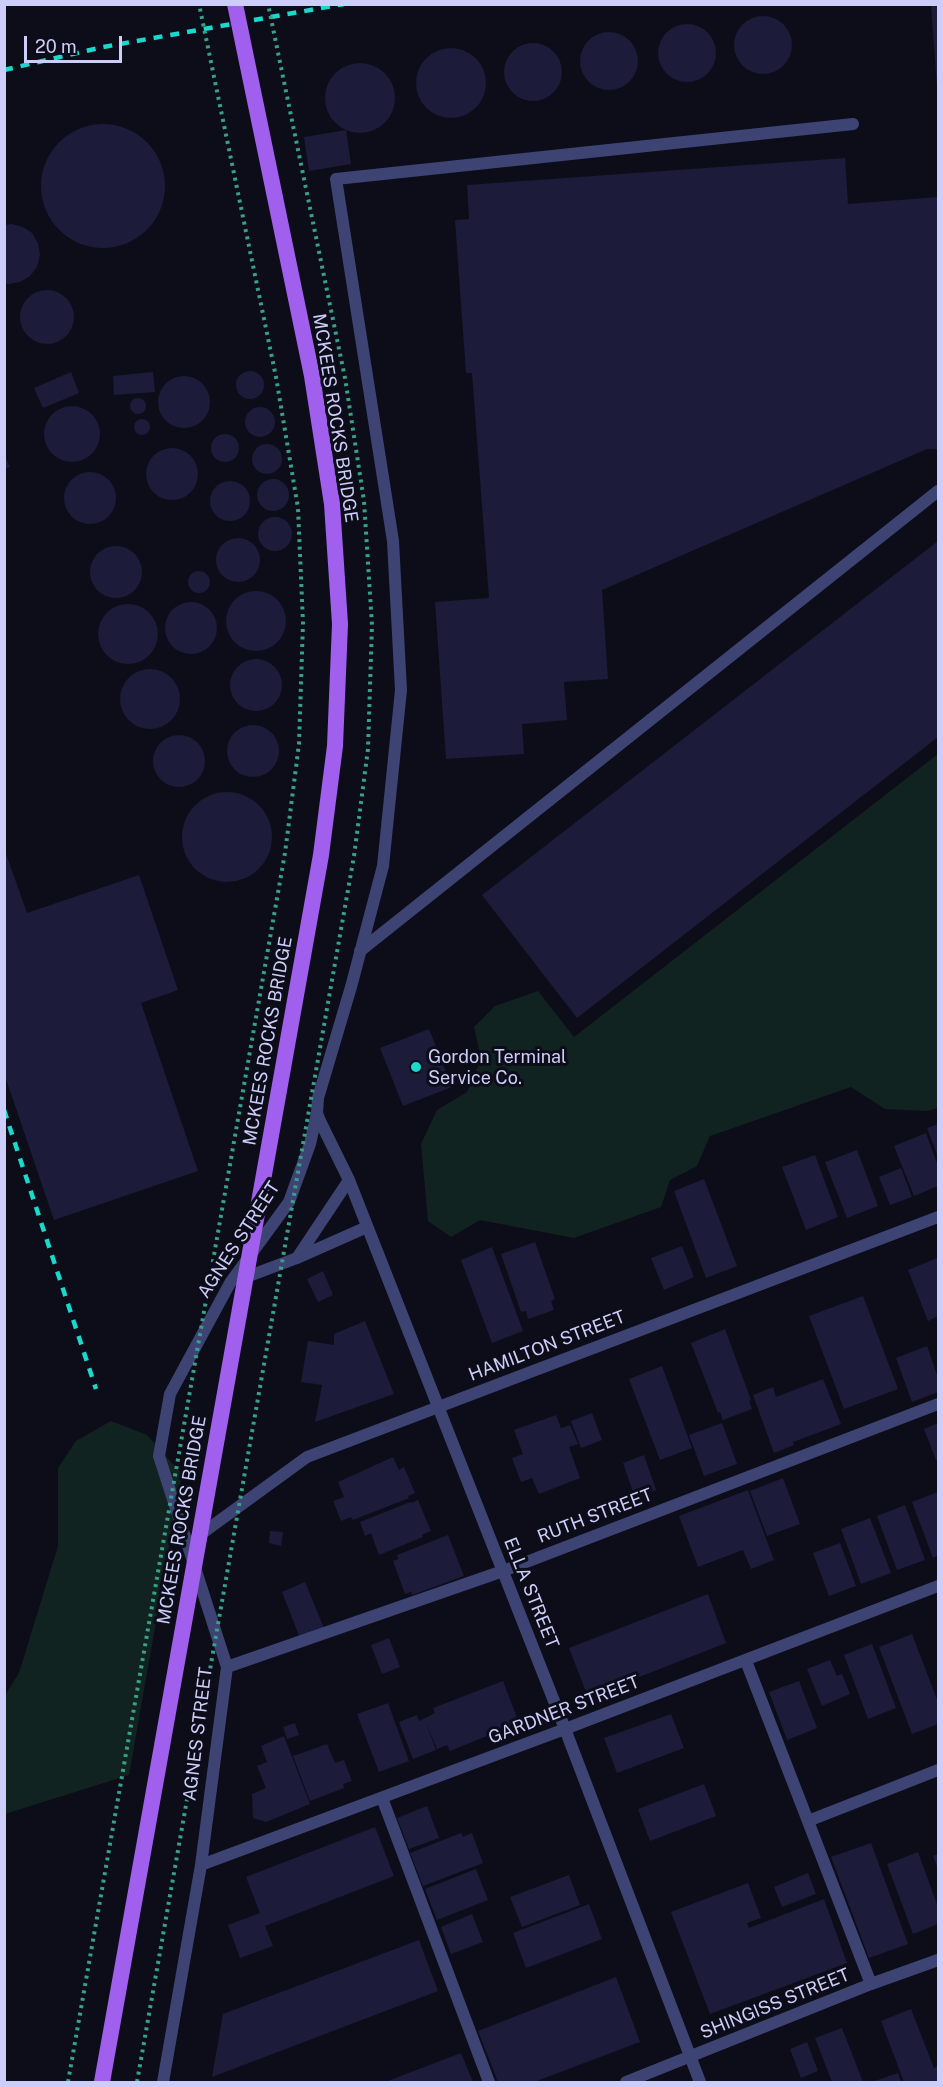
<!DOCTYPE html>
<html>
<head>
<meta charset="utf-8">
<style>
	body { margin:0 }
	#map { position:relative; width:943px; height:2087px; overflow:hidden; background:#0d0d1a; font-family:"Public Sans",sans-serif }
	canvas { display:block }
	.frame { position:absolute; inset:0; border:6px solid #cccef9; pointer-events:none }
	.scale { position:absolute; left:24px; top:36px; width:98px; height:27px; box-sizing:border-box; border:3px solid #cccef9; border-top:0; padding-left:8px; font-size:18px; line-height:21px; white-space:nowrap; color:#cccef9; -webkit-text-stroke:4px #0d0d1a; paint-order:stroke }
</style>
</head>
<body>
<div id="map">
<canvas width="943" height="2087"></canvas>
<div class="frame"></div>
<div class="scale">20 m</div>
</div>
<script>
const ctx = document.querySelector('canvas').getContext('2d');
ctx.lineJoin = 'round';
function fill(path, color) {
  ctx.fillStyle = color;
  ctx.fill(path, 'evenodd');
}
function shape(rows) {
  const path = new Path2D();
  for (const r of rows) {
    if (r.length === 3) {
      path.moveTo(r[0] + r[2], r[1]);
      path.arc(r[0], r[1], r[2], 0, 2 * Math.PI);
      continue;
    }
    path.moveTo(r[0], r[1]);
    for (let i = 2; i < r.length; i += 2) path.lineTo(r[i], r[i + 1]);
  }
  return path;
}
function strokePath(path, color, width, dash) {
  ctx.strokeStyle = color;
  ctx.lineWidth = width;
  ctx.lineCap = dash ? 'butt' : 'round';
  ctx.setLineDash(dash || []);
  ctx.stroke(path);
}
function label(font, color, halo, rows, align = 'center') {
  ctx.font = font + ' "Public Sans",sans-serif';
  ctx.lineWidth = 6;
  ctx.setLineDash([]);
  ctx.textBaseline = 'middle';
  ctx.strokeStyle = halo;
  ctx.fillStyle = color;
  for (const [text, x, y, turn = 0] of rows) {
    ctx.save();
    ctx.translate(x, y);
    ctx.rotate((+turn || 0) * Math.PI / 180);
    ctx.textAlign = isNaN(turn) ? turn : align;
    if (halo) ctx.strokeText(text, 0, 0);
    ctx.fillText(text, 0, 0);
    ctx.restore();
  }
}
fill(shape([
	[938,754,938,1108,927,1111,885,1109,851,1087,710,1136,697,1166,670,1180,661,1207,574,1238,480,1220,451,1237,428,1221,421,1144,437,1110,467,1092,481,1059,474,1027,495,1006,538,991,574,1037],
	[111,1421,147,1435,182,1474,129,1775,5,1814,4,1697,19,1673,58,1546,58,1468,76,1441]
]), '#112320');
fill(shape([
	[931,4,938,4,938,87,937,87],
	[763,45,29],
	[687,53,29],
	[609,61,29],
	[533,72,29],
	[451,83,35],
	[360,98,35],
	[103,186,62],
	[346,130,351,164,309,171,304,137],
	[845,158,848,204,938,197,938,449,927,449,602,590,608,679,564,682,567,720,522,724,524,754,446,759,435,602,489,598,472,373,466,373,455,220,469,219,467,185],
	[12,224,23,227,32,233,38,243,40,255,37,267,30,276,20,282,8,284,4,283,4,225],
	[47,317,27],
	[250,385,14],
	[71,372,79,393,43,408,34,388],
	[153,372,155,392,114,395,113,376],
	[184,402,26],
	[138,406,8],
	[72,434,28],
	[260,422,15],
	[142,427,8],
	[225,448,14],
	[267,459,15],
	[172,474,26],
	[4,454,10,467,4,469],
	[90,498,26],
	[273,495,16],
	[230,501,20],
	[275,534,17],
	[238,560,22],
	[938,541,938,737,577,1018,482,895],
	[116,572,26],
	[199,582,11],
	[256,621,30],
	[191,628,26],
	[128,634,30],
	[256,685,26],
	[150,699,30],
	[253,751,26],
	[179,761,26],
	[227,837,45],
	[4,848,27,913,139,875,178,990,141,1003,198,1171,54,1220,4,1073],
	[429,1029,452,1087,403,1106,380,1048],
	[938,1124,938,1157,927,1128],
	[926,1133,938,1166,938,1186,914,1196,894,1146],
	[857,1150,878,1206,847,1218,825,1162],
	[815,1155,838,1217,806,1230,782,1167],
	[901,1168,912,1197,890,1205,879,1177],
	[704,1179,737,1266,706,1278,674,1191],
	[535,1242,555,1299,551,1301,554,1310,528,1319,526,1311,521,1312,501,1254],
	[682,1246,694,1277,664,1290,651,1258],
	[492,1247,523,1331,492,1343,461,1260],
	[937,1258,938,1262,938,1316,928,1321,908,1270],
	[323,1271,333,1295,318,1302,307,1279],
	[863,1296,898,1389,844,1409,809,1316],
	[365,1321,394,1394,315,1422,322,1385,301,1382,308,1341,334,1345,334,1334],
	[725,1329,751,1400,749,1401,752,1409,723,1420,720,1412,718,1413,691,1343],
	[927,1346,938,1378,938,1392,912,1402,896,1358],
	[662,1366,692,1448,660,1460,629,1379],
	[823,1379,841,1424,793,1442,794,1445,774,1453,753,1395,773,1387,776,1397],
	[592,1413,602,1440,581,1448,571,1421],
	[556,1415,561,1428,570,1425,578,1444,569,1447,580,1478,539,1494,532,1478,521,1482,512,1458,523,1454,514,1430],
	[722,1423,737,1464,704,1476,689,1435],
	[938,1423,938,1459,936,1460,924,1429],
	[644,1455,656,1490,635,1498,623,1463],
	[393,1457,399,1470,404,1467,415,1493,408,1496,409,1498,353,1520,351,1517,341,1521,333,1501,344,1497,338,1482],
	[783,1478,800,1524,767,1536,750,1491],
	[748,1490,774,1560,751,1569,743,1550,698,1567,679,1516],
	[938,1492,938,1555,933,1558,912,1502],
	[418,1500,431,1531,422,1535,423,1537,379,1555,371,1533,365,1536,360,1522,410,1502,411,1503],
	[905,1505,925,1560,897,1570,877,1516],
	[870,1518,891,1573,861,1584,841,1529],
	[270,1531,283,1532,281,1546,269,1543],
	[448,1535,464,1576,412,1595,411,1592,405,1594,393,1561,398,1559,397,1555],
	[840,1543,856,1586,829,1596,813,1553],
	[305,1582,324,1628,300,1638,282,1592],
	[708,1594,726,1643,588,1697,569,1648],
	[912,1634,938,1702,938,1724,912,1734,879,1647],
	[389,1638,400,1667,382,1674,371,1645],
	[872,1644,896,1708,868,1719,844,1655],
	[830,1660,837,1676,842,1674,850,1694,822,1706,807,1669],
	[503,1681,519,1723,450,1751,447,1745,437,1749,426,1723,436,1750,413,1759,399,1722,417,1715,419,1721,435,1713,433,1708],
	[799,1681,817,1728,787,1740,769,1692],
	[388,1703,409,1761,379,1772,357,1714],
	[671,1714,684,1748,617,1773,604,1738],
	[295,1723,299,1735,287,1739,283,1727],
	[284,1736,310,1804,266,1822,253,1818,252,1794,266,1788,257,1766,267,1762,261,1746],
	[327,1744,335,1763,344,1760,352,1781,343,1784,344,1788,310,1801,293,1756],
	[704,1784,716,1816,650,1841,638,1809],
	[427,1806,439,1838,409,1849,397,1818],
	[375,1827,394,1876,265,1926,273,1946,240,1958,228,1925,260,1913,246,1877],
	[461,1833,463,1837,472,1833,483,1863,423,1886,410,1853],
	[871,1843,908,1944,869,1958,831,1857],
	[918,1852,938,1907,938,1924,913,1934,887,1864],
	[938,1854,938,1869,933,1856],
	[476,1869,488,1900,437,1920,425,1889],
	[808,1873,816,1894,782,1907,774,1887],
	[569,1875,580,1905,522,1927,510,1897],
	[748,1883,761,1918,747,1923,749,1928,824,1899,847,1963,710,2014,671,1912],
	[589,1904,602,1939,526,1968,513,1933],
	[472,1914,483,1942,451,1954,441,1927],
	[419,1940,438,1991,212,2077,223,2014],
	[616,1977,640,2042,534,2082,498,2082,478,2031],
	[911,2009,934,2068,938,2066,938,2082,904,2082,881,2021],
	[842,2028,863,2082,832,2082,815,2038],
	[807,2042,818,2071,801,2078,790,2049],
	[461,2053,473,2082,385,2082,440,2061],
	[898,2073,901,2082,872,2082]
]), '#1c1b39');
strokePath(shape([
	[360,951,938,491],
	[320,1121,317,1113,318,1098,351,987,383,866,401,690,393,541,336,179,853,124],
	[297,1258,349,1180],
	[241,1279,297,1258,367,1227],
	[746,1661,871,1984],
	[227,1667,503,1571,938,1404],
	[382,1798,489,2082],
	[808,1821,938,1770]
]), '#3d4474', 12);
strokePath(shape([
	[320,1121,349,1180,565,1729,700,2082],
	[197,1537,307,1457,938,1217],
	[201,1865,565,1729,938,1586],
	[163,2082,201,1865,227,1667,159,1456,170,1394,230,1283,289,1202,310,1144,317,1113],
	[626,2082,871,1984,938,1960]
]), '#3d4474', 12);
strokePath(shape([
	[4,70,103,47,344,4],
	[4,1110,96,1389]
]), '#19d8cc', 4.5, [9, 8]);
strokePath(shape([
	[68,2082,285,853,299,744,303,623,298,508,276,377,199,4],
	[137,2082,354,856,368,749,372,625,364,501,345,378,268,4]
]), '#399f89', 4, [3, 4.5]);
strokePath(shape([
	[102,2082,321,855,335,746,340,624,332,504,312,376,235,4]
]), '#a15fed', 16);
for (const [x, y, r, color] of [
	[416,1067,6,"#19d8cc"]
]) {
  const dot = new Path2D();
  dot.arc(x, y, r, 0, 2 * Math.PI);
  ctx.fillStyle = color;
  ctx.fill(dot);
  strokePath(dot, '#0d0d1a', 2);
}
label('18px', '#cccef9', '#0d0d1a', [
	["MCKEES ROCKS BRIDGE",335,418,81],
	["MCKEES ROCKS BRIDGE",268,1041,-80],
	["AGNES STREET",239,1240,-57],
	["HAMILTON STREET",547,1346,-21],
	["RUTH STREET",595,1516,-21],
	["MCKEES ROCKS BRIDGE",182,1520,-80],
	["ELLA STREET",531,1593,68],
	["GARDNER STREET",564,1710,-21],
	["AGNES STREET",198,1734,-83],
	["SHINGISS STREET",775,2004,-22]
]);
label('18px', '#cccef9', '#0d0d1a', [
	["Gordon Terminal",428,1057],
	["Service Co.",428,1078]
], 'left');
</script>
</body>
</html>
